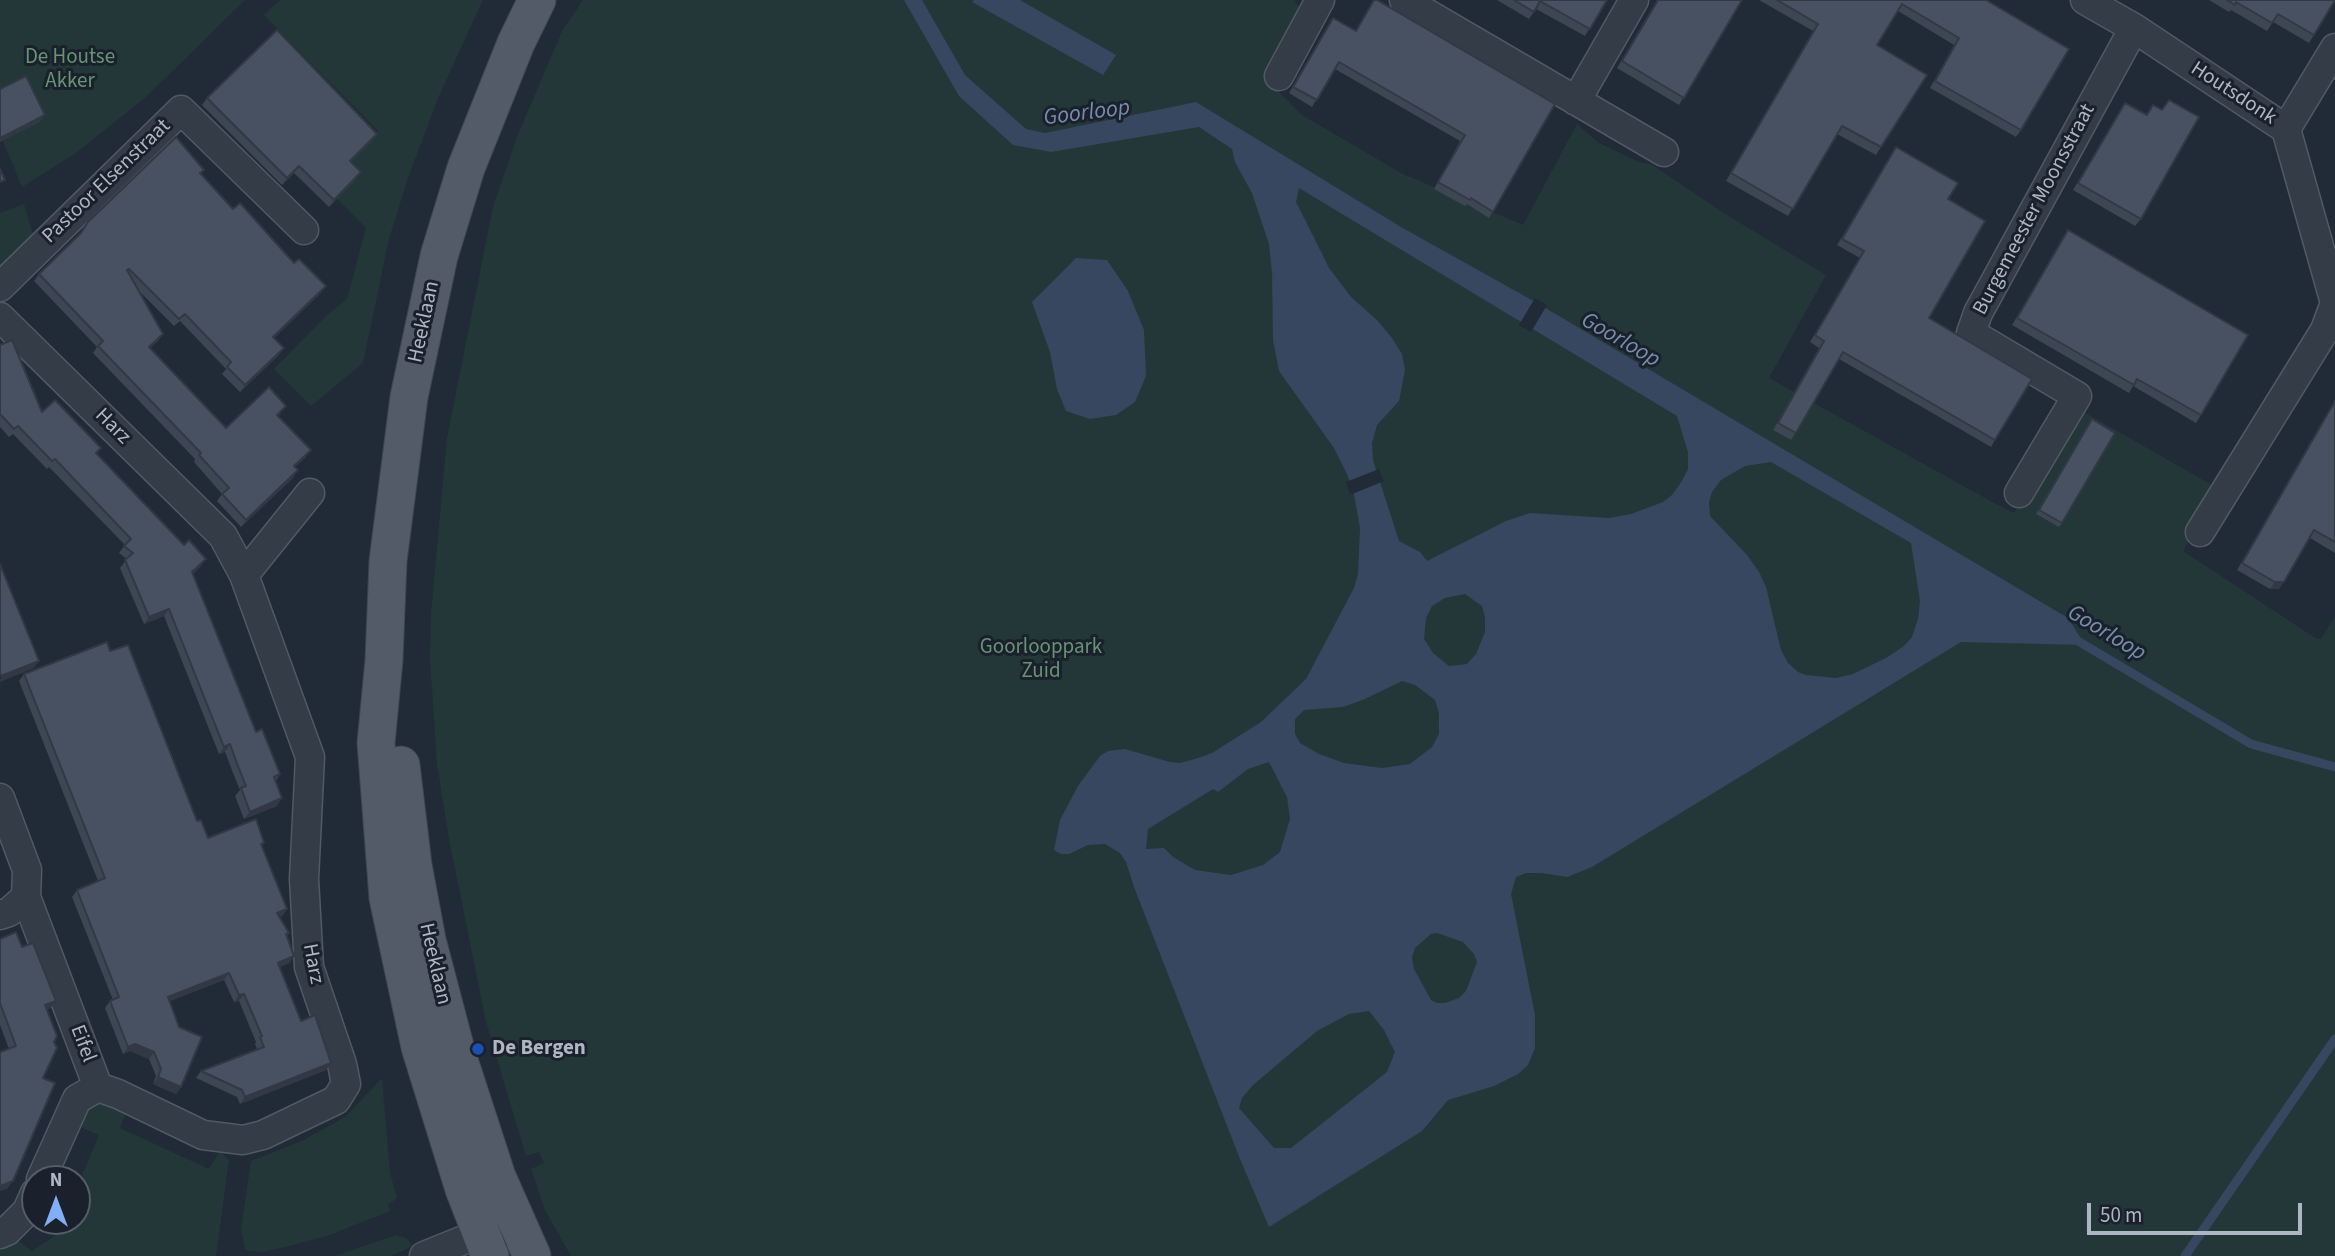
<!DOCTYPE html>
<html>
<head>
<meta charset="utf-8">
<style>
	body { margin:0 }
	#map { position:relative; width:2335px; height:1256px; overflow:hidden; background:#212a37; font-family:"Source Sans 3",sans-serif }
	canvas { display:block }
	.north { position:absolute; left:21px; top:1165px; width:70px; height:70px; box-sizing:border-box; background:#1a212c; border:2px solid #555d69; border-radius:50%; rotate:0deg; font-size:19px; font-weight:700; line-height:28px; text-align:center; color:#aeb6c4 }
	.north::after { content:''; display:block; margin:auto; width:24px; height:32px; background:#83adf4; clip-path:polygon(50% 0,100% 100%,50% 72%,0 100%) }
	.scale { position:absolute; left:2087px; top:1203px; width:215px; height:32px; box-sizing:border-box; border:4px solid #aeb6c4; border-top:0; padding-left:9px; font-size:21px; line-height:24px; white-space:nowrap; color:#aeb6c4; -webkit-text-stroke:5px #1a212c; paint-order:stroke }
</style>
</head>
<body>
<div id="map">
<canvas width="2335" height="1256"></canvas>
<div class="north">N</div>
<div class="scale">50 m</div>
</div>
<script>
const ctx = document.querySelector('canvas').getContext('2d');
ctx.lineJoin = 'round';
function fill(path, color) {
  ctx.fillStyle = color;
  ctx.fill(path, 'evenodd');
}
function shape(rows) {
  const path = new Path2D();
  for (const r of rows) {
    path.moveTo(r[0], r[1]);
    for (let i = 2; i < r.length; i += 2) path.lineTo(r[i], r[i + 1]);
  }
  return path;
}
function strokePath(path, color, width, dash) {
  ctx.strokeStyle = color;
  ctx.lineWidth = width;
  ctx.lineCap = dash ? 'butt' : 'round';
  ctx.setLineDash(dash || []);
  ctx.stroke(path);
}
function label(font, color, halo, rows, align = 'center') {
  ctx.font = font + ' "Source Sans 3",sans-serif';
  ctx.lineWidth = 6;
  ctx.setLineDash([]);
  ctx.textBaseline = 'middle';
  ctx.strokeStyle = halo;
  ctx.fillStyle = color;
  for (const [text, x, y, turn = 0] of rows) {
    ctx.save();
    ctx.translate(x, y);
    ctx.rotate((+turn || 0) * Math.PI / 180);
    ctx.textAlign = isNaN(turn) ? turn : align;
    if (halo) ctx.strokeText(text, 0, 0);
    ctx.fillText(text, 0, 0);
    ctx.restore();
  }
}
fill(shape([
	[0,0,245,0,145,98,76,153,22,187,0,134],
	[280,0,483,0,439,96,408,178,389,239,363,363,311,406,274,369,326,316,347,299,366,228,322,184,378,131,264,15],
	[583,0,1295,0,1295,2,1303,12,1265,78,1302,115,1401,173,1523,225,1577,124,1599,143,1639,162,1651,164,1722,212,1826,275,1769,378,1996,504,2014,513,2077,408,2219,489,2183,551,2317,639,2321,639,2335,616,2335,1256,571,1256,545,1210,531,1169,544,1163,539,1152,526,1156,486,1022,449,839,437,764,430,660,431,614,447,438,493,207,517,137,562,31],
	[24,204,34,238,0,273,0,213],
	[382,1078,390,1173,397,1198,388,1205,390,1211,327,1236,285,1247,262,1252,245,1250,241,1229,251,1161,302,1141,345,1117],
	[100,1100,128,1108,120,1128,209,1169,220,1151,229,1160,216,1256,0,1256,0,1247,17,1240,32,1251,56,1235,62,1221,77,1221,77,1187,99,1135,78,1126,85,1107],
	[396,1235,406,1238,413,1246,391,1256,335,1256]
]), '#233739');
fill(shape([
	[904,0,922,0,965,75,1026,129,1045,133,1196,102,1401,227,1537,303,2068,618,2085,645,1961,642,1592,867,1567,877,1542,873,1526,873,1516,877,1511,894,1535,1015,1535,1048,1528,1065,1518,1074,1494,1086,1448,1100,1422,1131,1269,1227,1240,1159,1134,887,1126,862,1120,853,1105,844,1088,845,1069,854,1061,854,1054,850,1060,820,1078,786,1100,756,1108,751,1125,749,1170,762,1180,763,1195,759,1212,753,1261,722,1306,679,1354,588,1358,574,1360,528,1354,494,1347,474,1334,448,1279,371,1273,340,1272,273,1269,244,1252,193,1235,162,1232,149,1199,127,1051,152,1013,145,959,96],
	[1299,188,1677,416,1688,452,1688,469,1682,481,1672,495,1663,502,1631,514,1609,518,1530,513,1506,521,1427,561,1420,552,1399,541,1373,460,1372,443,1377,425,1399,401,1405,370,1402,354,1392,338,1377,320,1351,297,1329,268,1296,202],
	[1771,462,1911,543,1920,601,1918,619,1912,637,1904,646,1886,658,1853,674,1836,678,1806,675,1798,672,1788,663,1781,650,1766,587,1759,572,1747,555,1710,516,1709,502,1712,492,1721,480,1745,466],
	[1465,594,1482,606,1485,617,1485,632,1476,654,1467,664,1449,666,1433,653,1424,639,1426,618,1432,606,1445,598],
	[1402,681,1415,685,1435,700,1439,713,1439,734,1432,747,1410,764,1382,768,1344,763,1319,754,1300,743,1295,734,1295,719,1304,710,1343,707,1365,699],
	[1269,762,1287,797,1290,819,1280,852,1263,865,1231,875,1195,870,1173,857,1164,848,1146,849,1148,829,1213,789,1218,792,1248,769],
	[1437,933,1463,942,1474,954,1477,962,1466,991,1459,998,1445,1003,1437,1003,1431,1000,1414,969,1412,957,1415,948,1431,934],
	[1369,1011,1384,1030,1395,1052,1387,1072,1291,1148,1274,1148,1239,1108,1242,1098,1253,1085,1317,1031,1349,1014],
	[974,0,1020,0,1116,55,1103,75,972,2],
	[1076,258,1107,260,1128,291,1144,330,1146,376,1135,402,1116,415,1090,419,1066,411,1057,389,1050,352,1032,302]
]), '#36475f');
fill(shape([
	[1535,298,1547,305,1531,332,1519,325],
	[1379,469,1384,481,1350,495,1346,482]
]), '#212a37');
strokePath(shape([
	[2078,641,2251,744,2335,767],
	[2185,1256,2335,1039]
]), '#36475f', 9);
const minor = shape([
	[1404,0,1664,152],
	[2085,0,2134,28,2286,129,2335,303,2325,330,2200,532],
	[1279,76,1320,0],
	[1576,101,1634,0],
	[2286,129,2335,48],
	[0,287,181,110,304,230],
	[0,317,223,536,244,575,310,757,304,879,309,967,342,1064,346,1084,336,1100,263,1135,243,1140,203,1135,118,1094,98,1087],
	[2019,493,2077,396,1971,333,1978,313,2134,28],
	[244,575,310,493],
	[0,798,27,870,26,897,9,912,0,915],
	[26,897,98,1087,77,1099,41,1179],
	[0,1234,7,1231,27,1211,35,1193],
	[424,1256,481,1233,501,1233]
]);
const major = shape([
	[401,765,413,865,427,940,457,1054,497,1177,532,1256],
	[490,1256,464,1189,420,1047,388,898,376,743,384,660,388,561,409,397,439,256,466,168,516,43,537,0]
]);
strokePath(minor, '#515965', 31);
strokePath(major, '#3d4551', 39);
strokePath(minor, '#343c47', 28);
strokePath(major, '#525b67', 37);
fill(shape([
	[1374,0,1555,104,1489,218,1467,204,1465,206,1434,189,1460,141,1335,69,1312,107,1289,93,1333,18,1356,31],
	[1497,0,1607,0,1585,36,1536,9,1529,19],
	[1657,0,1742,0,1679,105,1617,68],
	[1759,0,1986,0,2021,130,2016,137,1930,88,1954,45,1898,11,1877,45,1881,147,1876,155,1837,134,1788,216,1726,181,1813,31],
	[2209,0,2335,0,2309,43,2273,22,2267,31,2231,10,2229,12],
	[207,98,372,141,351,162,361,172,356,179,329,207,294,173,282,185,202,105],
	[2169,100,2141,219,2135,226,2073,190,2125,103,2146,115,2153,105,2162,110],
	[1896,147,1948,199,1929,318,1995,440,1991,447,1839,359,1791,440,1773,430,1819,348,1810,342,1860,258,1837,245],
	[201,173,233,209,321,293,274,338,279,355,240,392,222,374,226,369,180,321,174,326,139,291,158,341,150,348,226,428,281,413,278,416,306,457,295,467,293,478,241,527,217,501,222,494,194,462,195,459,93,353,97,347,34,281,39,274],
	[2068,230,2201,415,2196,423,2133,386,2129,393,2012,325],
	[0,345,42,412,97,454,201,566,193,574,256,732,280,774,276,781,277,806,244,819,235,796,240,790,233,773,225,752,219,754,164,616,144,624,120,568,127,559,119,553,125,545,49,467,47,469,13,434,9,437,0,427],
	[2335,400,2335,553,2310,538,2279,589,2270,589,2237,570],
	[2089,423,2062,523,2059,527,2036,514],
	[110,651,197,821,208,838,264,843,262,846,287,909,282,916,279,917,289,933,287,936,294,956,289,963,280,967,301,1021,331,1063,326,1070,240,1104,237,1097,196,1078,201,1071,257,1049,255,1044,256,1042,239,1001,234,1002,224,980,169,1001,181,1087,176,1094,153,1084,156,1076,149,1059,130,1051,123,1054,105,1008,110,1001,113,1000,72,897,77,890,98,881,19,681,24,674],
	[0,939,22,947,56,1001,50,1008,46,1010,43,1078,7,1189,9,1049,0,1025]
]), '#3d4653');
fill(shape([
	[45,115,40,122,0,142,0,138],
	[377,134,372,141,345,168,350,161],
	[299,166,294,173,282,185,287,178],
	[361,172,356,179,329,207,334,200],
	[326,286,321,293,268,344,273,337],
	[163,334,158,341,144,354,149,347],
	[284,348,279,355,240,392,245,385],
	[311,450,306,457,289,473,294,466],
	[298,470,293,478,241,527,246,520],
	[206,559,201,566,187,579,192,572],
	[2275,582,2284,582,2279,589,2270,589],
	[169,609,164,616,144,624,149,617],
	[39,661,34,668,0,682,1,676],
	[230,744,225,752,219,754,224,747],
	[282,798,277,806,244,819,250,812],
	[287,909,282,916,272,920,277,913],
	[294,956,289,963,273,970,278,963],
	[229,973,224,980,163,1004,168,997],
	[244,994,239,1001,234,1002,239,995],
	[56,1001,50,1008,39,1013,45,1005],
	[135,1044,154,1052,149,1059,130,1051,123,1054,128,1047],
	[331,1063,326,1070,240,1104,245,1097],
	[158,1077,181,1087,176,1094,153,1084],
	[13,1181,7,1189,0,1191,0,1186]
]), '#323944');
const building = shape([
	[1374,0,1377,0,1555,104,1493,212,1471,198,1470,200,1438,182,1465,135,1339,62,1317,100,1293,87,1333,18,1356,31,1374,0],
	[1514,0,1607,0,1590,29,1540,1,1534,12,1514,0],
	[1658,0,1742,0,1684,98,1622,61,1658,0],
	[1777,0,1986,0,2069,49,2021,130,1935,81,1959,38,1902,4,1877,45,1927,75,1881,147,1842,126,1793,209,1731,173,1818,24,1777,0],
	[2227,0,2335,0,2314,35,2278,14,2272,23,2236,2,2235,5,2227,0],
	[277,30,377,134,350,161,361,172,334,200,299,166,287,178,207,98,277,30],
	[26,76,45,115,0,138,0,89,26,76],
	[2169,100,2199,117,2141,219,2078,183,2125,103,2147,115,2153,105,2162,110,2169,100],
	[176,137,204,170,200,173,233,209,240,203,294,263,299,259,326,286,273,337,284,348,245,385,227,367,231,362,185,314,179,319,129,269,127,270,163,334,149,347,226,428,269,387,286,406,277,415,311,450,294,466,298,470,246,520,222,494,229,488,199,455,201,453,98,346,103,341,39,274,81,233,88,222,176,137],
	[1896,147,1958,183,1948,199,1985,221,1929,318,2032,379,1995,440,1843,352,1796,433,1778,423,1824,341,1815,335,1864,251,1842,239,1896,147],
	[0,169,5,180,0,182,0,169],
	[2068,230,2248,335,2201,415,2137,379,2134,385,2017,318,2068,230],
	[12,340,42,412,55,400,101,448,96,453,184,545,189,540,206,559,192,572,256,732,262,729,280,774,274,777,282,798,250,812,241,788,246,786,238,766,230,744,224,747,169,609,149,617,125,560,133,553,124,546,131,539,55,459,52,461,18,426,14,429,0,414,0,345,12,340],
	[2335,401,2335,542,2314,530,2284,582,2275,582,2242,563,2335,401],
	[2092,419,2115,433,2062,523,2039,510,2092,419],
	[0,564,39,661,1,676,0,673,0,564],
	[107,642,110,651,128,645,197,821,201,820,208,838,256,819,264,843,261,844,287,909,277,913,289,933,286,934,294,956,278,963,301,1021,315,1015,331,1063,245,1097,242,1090,201,1071,264,1047,260,1037,262,1036,244,994,239,995,229,973,168,997,179,1027,202,1037,181,1087,158,1077,161,1069,154,1052,135,1044,128,1047,110,1001,119,997,77,890,105,878,24,674,107,642],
	[16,932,22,947,33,943,56,1001,45,1005,57,1036,54,1042,57,1048,43,1078,55,1083,13,1181,0,1186,0,1052,16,1046,0,1003,0,939,16,932]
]);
fill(building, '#475161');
strokePath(building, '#323944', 2);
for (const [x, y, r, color] of [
	[478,1049,7,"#1a4fb4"]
]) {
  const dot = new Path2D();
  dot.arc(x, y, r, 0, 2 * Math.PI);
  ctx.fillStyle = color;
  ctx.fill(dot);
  strokePath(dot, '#1a212c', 2.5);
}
label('21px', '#679472', '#1a212c', [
	["De Houtse",70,58],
	["Akker",70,82],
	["Goorlooppark",1041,648],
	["Zuid",1041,672]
]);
label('21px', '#aeb6c4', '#1a212c', [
	["Houtsdonk",2233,94,33],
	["Pastoor Elsenstraat",107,182,-44],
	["Burgemeester Moonsstraat",2035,210,-62],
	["Heeklaan",425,322,-78],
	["Harz",112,427,45],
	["Harz",312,964,79],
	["Heeklaan",434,964,77],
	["Eifel",82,1044,69]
]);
label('bold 21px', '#aeb6c4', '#1a212c', [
	["De Bergen",492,1049]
], 'left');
label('italic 23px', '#778dab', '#1a212c', [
	["Goorloop",1087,114,-7],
	["Goorloop",1620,341,30],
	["Goorloop",2106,634,31]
]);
</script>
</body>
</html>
